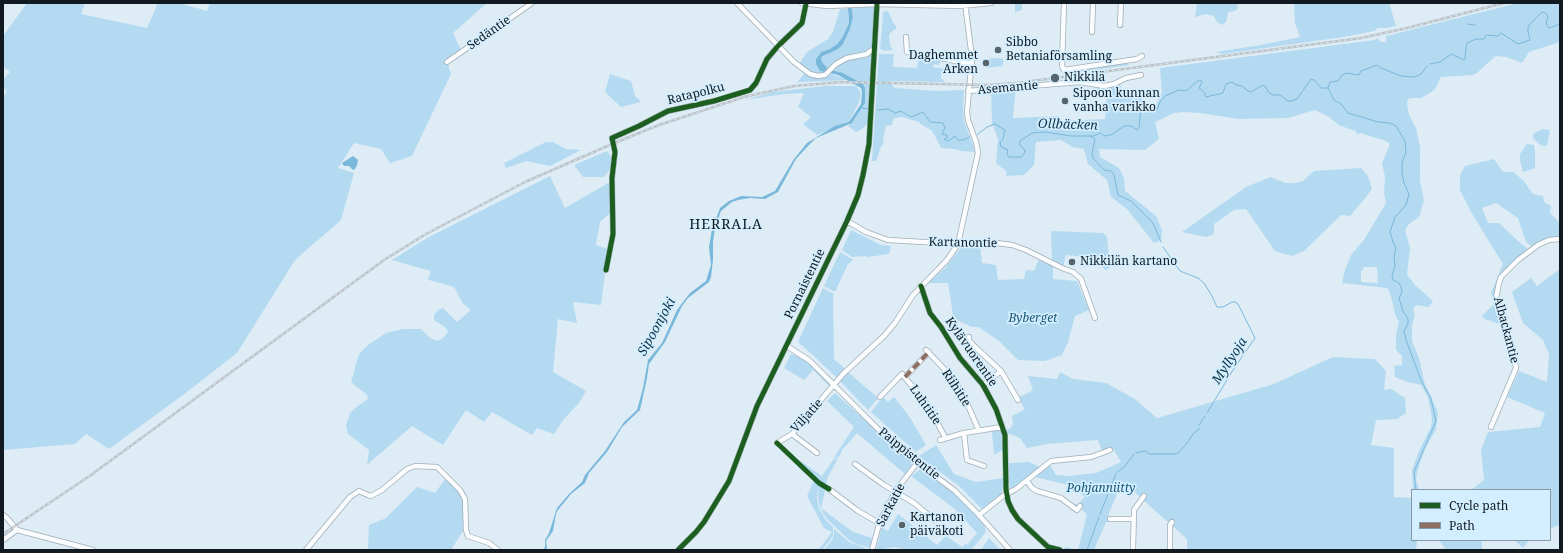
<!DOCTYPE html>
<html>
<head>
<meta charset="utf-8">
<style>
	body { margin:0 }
	#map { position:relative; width:1563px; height:553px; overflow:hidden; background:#ddecf5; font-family:"Noto Serif",serif }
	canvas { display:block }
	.frame { position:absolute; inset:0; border:4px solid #101a20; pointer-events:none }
	.legend { position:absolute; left:1411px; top:489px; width:140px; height:52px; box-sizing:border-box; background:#d3eeff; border:1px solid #8599a6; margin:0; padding:5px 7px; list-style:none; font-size:12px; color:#101a20 }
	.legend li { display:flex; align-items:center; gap:8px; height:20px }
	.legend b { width:20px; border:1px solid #8599a6 }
</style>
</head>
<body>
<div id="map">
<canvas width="1563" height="553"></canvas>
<div class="frame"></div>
<ul class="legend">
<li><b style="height:5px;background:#1b5e20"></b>Cycle path</li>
<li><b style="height:5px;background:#8d6e63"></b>Path</li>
</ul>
</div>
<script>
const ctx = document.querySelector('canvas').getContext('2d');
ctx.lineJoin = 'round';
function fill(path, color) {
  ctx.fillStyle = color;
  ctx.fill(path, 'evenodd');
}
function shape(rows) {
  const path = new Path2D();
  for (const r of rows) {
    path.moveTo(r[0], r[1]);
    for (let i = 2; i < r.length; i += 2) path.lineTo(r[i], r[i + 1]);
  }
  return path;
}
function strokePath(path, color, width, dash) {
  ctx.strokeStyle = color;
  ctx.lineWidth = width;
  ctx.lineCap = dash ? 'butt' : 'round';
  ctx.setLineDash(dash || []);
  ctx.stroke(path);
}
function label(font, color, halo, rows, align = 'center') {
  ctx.font = font + ' "Noto Serif",serif';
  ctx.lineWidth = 3.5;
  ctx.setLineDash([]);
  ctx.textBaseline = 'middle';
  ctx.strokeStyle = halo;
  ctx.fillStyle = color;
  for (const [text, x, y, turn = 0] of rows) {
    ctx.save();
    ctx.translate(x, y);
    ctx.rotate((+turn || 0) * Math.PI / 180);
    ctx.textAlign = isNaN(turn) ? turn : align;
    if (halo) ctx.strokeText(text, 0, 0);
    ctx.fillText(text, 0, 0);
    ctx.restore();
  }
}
fill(shape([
	[27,3,85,3,81,14,147,28,158,3,179,3,207,11,210,3,487,3,453,33,461,50,447,62,451,74,412,156,390,163,381,149,354,143,338,168,354,173,341,220,295,260,237,353,183,395,109,449,86,434,75,444,3,450,3,97,7,91,3,87,3,80,10,72,3,66,3,36],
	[851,3,877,3,870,121,862,129,856,132,848,126,855,119,865,103,865,88,863,84,843,73,828,69,822,62,821,58,843,44,850,29,853,17],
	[1015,3,1022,3,1022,10,1015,12],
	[1197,3,1237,3,1238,8,1235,11,1228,12,1226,22,1222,25,1217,22,1214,16,1206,14,1195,17],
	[1294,3,1389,3,1396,26,1386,28,1378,28,1374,31,1344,37,1222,54,1216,52,1261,45,1300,37,1295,23],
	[1518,3,1560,3,1560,42,1529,52,1522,63,1507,57,1496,56,1492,59,1478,72,1473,75,1441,77,1435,89,1430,93,1421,98,1412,98,1408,99,1407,103,1409,115,1416,128,1420,147,1420,181,1424,200,1419,217,1409,224,1405,230,1410,248,1407,275,1416,286,1433,301,1429,307,1416,305,1413,309,1415,316,1412,325,1412,341,1419,358,1425,385,1431,396,1438,413,1436,429,1425,449,1417,472,1416,480,1419,490,1413,490,1412,470,1420,449,1431,427,1432,418,1428,397,1421,385,1407,382,1395,377,1394,366,1402,365,1402,356,1396,350,1396,335,1399,321,1396,317,1390,293,1387,288,1342,283,1345,270,1351,255,1364,240,1386,203,1384,192,1385,177,1382,163,1389,147,1389,143,1386,141,1360,133,1358,135,1355,131,1339,125,1329,117,1315,110,1288,118,1239,119,1200,113,1184,112,1174,113,1155,122,1159,139,1145,150,1099,149,1100,157,1119,168,1124,178,1125,191,1156,216,1162,230,1161,240,1154,243,1127,209,1111,197,1107,180,1088,164,1084,149,1072,147,1061,140,1036,142,1034,165,1024,175,1006,176,1007,172,996,163,998,139,992,123,991,89,1016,87,1013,118,1059,116,1062,121,1105,119,1107,93,1097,94,1097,85,1104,86,1120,81,1121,90,1127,97,1142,88,1142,106,1155,107,1162,93,1160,68,1375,40,1378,38,1380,42,1386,42,1386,36],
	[1364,267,1377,267,1378,283,1361,282,1361,272],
	[840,9,848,9,849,17,849,23,842,38,837,44,830,49,821,52,816,59,827,72,818,76,798,66,807,52,828,39,833,32],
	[888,11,893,22,897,28,890,33,889,37,890,45,893,50,885,51,880,49,882,27,883,12],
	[879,54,894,54,893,67,917,68,919,57,940,61,939,65,934,64,933,67,945,69,944,72,941,74,941,78,945,82,889,81,894,88,937,91,964,90,963,110,964,121,973,145,975,152,961,151,955,149,941,148,934,134,931,130,922,125,919,122,902,117,894,118,892,125,886,126,883,138,884,142,880,149,878,156,876,161,872,161],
	[998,58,1003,59,1003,66,986,68,986,66,989,66,988,59],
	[1125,62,1130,65,1072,73,1072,71],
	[805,73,820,77,825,77,831,74,848,80,797,82],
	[610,74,631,81,635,96,641,102,621,107,605,92],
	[825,86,856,86,861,93,859,102,849,122,817,135,803,124,811,117,798,107,804,93,785,94,745,100,773,92],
	[1543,129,1550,130,1547,145,1544,146,1539,144,1533,138,1534,133],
	[546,142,553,142,566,149,581,150,550,166,527,161,506,168,504,163],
	[1527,144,1534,145,1535,151,1535,168,1523,172,1520,161,1520,154],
	[607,151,613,159,611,168,604,177,583,177,574,165],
	[1494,159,1503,172,1513,172,1523,180,1533,194,1543,196,1544,202,1551,206,1550,213,1560,223,1560,235,1559,234,1560,239,1549,241,1534,248,1526,242,1518,218,1496,203,1482,208,1488,223,1499,223,1518,241,1530,251,1501,278,1496,291,1505,326,1485,319,1482,316,1494,304,1491,293,1503,264,1471,212,1460,190,1460,175,1465,166],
	[1361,168,1368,176,1372,189,1366,197,1350,216,1341,215,1304,251,1292,256,1275,251,1246,209,1234,210,1214,224,1214,234,1206,237,1182,232,1246,187,1271,177,1285,183,1295,183,1303,181,1314,171],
	[550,176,565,208,610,182,610,213,600,222,596,245,608,249,601,305,573,302,577,323,558,319,553,372,586,391,579,403,563,420,554,434,537,428,532,435,492,412,484,422,466,410,443,445,412,426,367,465,369,450,348,434,346,425,350,413,355,408,368,399,367,395,351,382,359,354,368,345,386,333,403,329,421,329,430,338,438,341,443,338,448,332,445,327,434,320,434,315,438,310,443,308,457,322,470,311,469,308,463,304,454,287,429,280,428,279,431,271,392,260,429,237],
	[851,230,881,245,891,246,889,254,868,257,865,256,852,257,842,250],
	[1051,231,1103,233,1107,237,1110,268,1105,270,1095,258,1066,255,1063,267,1052,261],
	[963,245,980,246,982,263,996,265,998,280,1024,279,1026,270,1034,271,1039,259,1053,265,1053,279,1077,281,1089,310,1075,316,1068,342,1062,355,1045,361,1018,360,998,340,978,327,972,327,957,320,953,315,948,283,928,283,945,268],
	[840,252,853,260,848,264,835,292,824,286],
	[1560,269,1560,526,1556,526,1550,529,1550,490,1471,490,1484,480,1481,450,1488,432,1540,427,1545,413,1507,397,1519,371,1547,382,1549,354,1543,340,1523,323,1512,292,1531,278,1537,286],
	[823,288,834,294,833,296,834,359,845,369,837,378,816,358,798,342],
	[791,354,797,356,808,363,820,374,831,386,828,390,828,385,813,370,804,380,784,368],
	[1333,357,1375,359,1386,371,1384,390,1391,389,1405,398,1406,413,1397,419,1376,420,1371,445,1394,448,1394,497,1412,498,1412,540,1417,540,1416,550,1187,550,1187,539,1122,481,1108,516,1108,522,1106,522,1094,550,1064,550,1065,547,1078,550,1087,514,1080,508,1073,510,1071,503,1074,504,1078,504,1085,497,1072,486,1035,477,1050,465,1056,475,1069,476,1096,473,1121,462,1112,447,1102,451,1098,440,1047,444,1027,448,1020,438,1007,433,1007,429,1009,429,1013,425,1012,416,1025,409,1018,398,1033,390,1028,376,1057,379,1060,372,1073,379,1106,383,1135,399,1157,418,1274,384],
	[848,372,878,398,868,410,840,381],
	[835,393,911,462,912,466,905,474,857,433,842,450,840,456,833,459,854,427,827,401],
	[883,397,888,402,894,397,909,416,926,445,916,452,871,412],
	[1002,430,1004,449,994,455,992,431],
	[777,443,819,483,817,498,819,509,826,520,833,527,833,535,831,539,822,550,819,549,832,532,824,528,807,496,814,480,776,445],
	[780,444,796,458,822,476,833,460,838,458,827,479,826,486,820,482],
	[936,445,954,474,976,482,1004,478,1004,488,1002,489,1002,495,983,510,960,487,919,456],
	[1029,462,1040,467,1012,490,1010,489,1009,482,1009,463],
	[921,469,953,492,968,506,984,525,986,532,971,550,908,550,894,547,876,550,882,526,884,527,884,529,888,531,898,514,937,545,946,536,962,547,965,544,967,545,977,533,955,509,911,476],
	[446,478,459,490,463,499,464,529,451,550,368,550,369,525,386,518,417,487,435,493],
	[819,484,826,487,821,508,853,532,872,538,870,548,856,544,849,540,827,519,820,508,818,498],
	[834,529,849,542,870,550,824,550,832,540,834,535],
	[989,538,1000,550,981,550],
	[1439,540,1482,540,1482,550,1446,550],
	[1514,540,1529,540,1523,548]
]), '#b4daf1');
fill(shape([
	[847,3,851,3,853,17,850,29,843,44,838,49,823,56,821,58,822,62,828,69,843,73,863,84,865,88,865,103,852,123,816,138,809,145,796,159,778,192,765,199,750,198,738,200,732,202,721,211,715,228,713,242,713,260,711,277,709,282,688,298,682,306,665,342,649,364,647,378,640,410,622,427,607,452,589,473,585,483,571,494,558,510,556,514,553,531,546,541,547,548,546,550,543,550,545,547,545,540,549,533,557,508,569,494,582,482,585,475,605,451,624,422,637,410,643,388,648,360,662,343,677,310,683,302,690,293,706,281,711,265,709,247,712,229,720,208,729,201,741,196,762,197,775,191,794,159,807,143,835,126,849,122,861,104,862,92,861,88,838,75,820,71,816,64,816,59,821,52,830,49,837,44,842,38,849,23,849,17],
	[353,156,358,160,357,165,355,169,353,170,349,166,344,166,342,163]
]), '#7ab8db');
strokePath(shape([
	[1468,24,1475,25],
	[1430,64,1440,62,1451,54,1464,60,1465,59,1466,48,1467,43,1476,39,1484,39,1486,35,1498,36,1501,33,1518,44,1530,40,1528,32,1528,27,1530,24,1542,12,1546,13,1548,17,1546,23,1549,28,1560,24],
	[1328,88,1334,100,1341,104,1348,113,1378,122,1390,123,1396,126,1405,141,1406,152,1402,163,1402,173,1404,183,1409,194,1406,205,1395,217,1390,232,1393,242,1396,248,1394,257,1395,266,1392,276,1393,280,1399,283,1401,287,1402,292,1399,298,1403,311,1408,319,1408,324,1404,331,1406,340,1421,380,1431,399,1436,421,1414,472,1416,490],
	[862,108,869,109],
	[878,110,888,109,895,113,901,111,911,117,923,112,930,122,943,123,945,128,942,134,947,135,947,138,944,139,946,141,950,140,955,136,958,140,963,140,970,137],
	[978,134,987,127,995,124,1005,130,1003,139,1000,142,1001,147,1008,150,1007,154,1009,157,1021,157,1024,154,1025,150,1020,145,1020,141,1032,133,1045,132,1071,136,1094,136,1100,133,1105,136,1111,135,1124,126,1131,126,1137,130,1139,128,1141,108,1152,111,1157,110,1160,102,1165,96,1179,90,1186,91,1199,80,1201,80,1202,82,1199,88,1204,92,1206,97,1223,93,1226,84,1232,82,1236,85,1242,86,1248,91,1251,92,1263,85,1265,86,1269,93,1273,95,1280,95,1288,101,1291,101,1297,99,1311,79,1314,80,1321,88,1328,88,1330,82,1338,81,1342,75,1346,73,1359,75,1361,71,1377,65,1381,68,1401,76,1415,77,1421,74,1427,66],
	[1090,136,1095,139,1092,154,1093,158,1104,170,1111,171,1114,175,1118,195,1131,201,1153,223,1161,242],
	[1163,247,1180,271,1198,278,1204,283,1212,296,1217,307,1223,307,1232,302,1235,302,1238,304,1255,338,1233,370,1207,413],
	[1199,425,1205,416],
	[1136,453,1143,451,1146,451,1149,454,1177,454,1185,446,1193,434,1200,428],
	[1118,472,1125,466,1134,454],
	[1100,514,1116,474],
	[1414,542,1414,540],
	[1087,550,1099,517]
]), '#7ab8db', 1);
const minor = shape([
	[737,3,794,62,810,74,818,76,825,75,836,64,847,58,867,54,870,51,874,50],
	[802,3,827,6,877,4,961,6,991,3],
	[1064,3,1062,66,1064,70,1137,59,1142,56],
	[1120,25,1121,3],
	[1092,32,1093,3],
	[906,37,907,52,972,64],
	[447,62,532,3],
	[968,91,1080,82,1104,86,1114,84,1126,78,1141,75],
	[847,221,866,232,888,240,958,244],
	[959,241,971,244,997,243,1012,245,1026,250,1062,268,1073,272,1081,279,1095,318],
	[606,270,613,234,612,178,615,152,612,138,639,126,668,111,714,101,750,90,756,83,767,59,778,46,802,23,806,4],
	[921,286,930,313,941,327,960,358,983,385,996,409,1005,435,1006,489,1008,501,1012,510,1018,519,1048,547,1060,550],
	[969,337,969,340,974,346,1001,371,1018,400],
	[787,346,810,361,896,447,954,490,979,515,1010,550],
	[926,350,950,375,964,396,979,431],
	[905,377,929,352],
	[983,385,1001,371],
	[880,397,902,374,927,404,945,437],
	[1491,427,1516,368,1513,351,1496,298,1499,283,1501,277,1518,260,1538,245,1549,240,1560,239],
	[964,433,967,460,984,466],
	[792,434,817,453],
	[940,440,964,433,1002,427],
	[777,443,792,434,843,374,884,336,895,323,913,295,947,260,958,244,978,153,976,142,968,120,967,112,972,58,966,11,966,3],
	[855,464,884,485,914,503,945,529,947,533],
	[1027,481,1032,488,1037,491,1061,498,1077,510,1080,506],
	[829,489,858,511,879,523],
	[3,515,7,518,17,530,93,550],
	[979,515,1003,496,1016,489,1051,461,1091,457,1110,450],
	[1110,519,1133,519],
	[3,540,17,530],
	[306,550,350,497,359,491,370,496,373,495,382,490,407,469,415,466,437,467,460,490,465,499,466,530,468,536,489,543,498,550],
	[678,550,696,532,704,522,729,481,757,406,847,221,858,195,863,175,869,144,877,3],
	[872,550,880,521,897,489,917,463],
	[1133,550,1134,510,1144,496],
	[1170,550,1170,525,1172,522]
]);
strokePath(minor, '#a2adb5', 6);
strokePath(minor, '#fafcfe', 4.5);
const rail = shape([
	[3,534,91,475,384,260,426,234,525,182,612,144,659,125,744,97,794,86,841,82,988,85,1017,83,1361,38,1407,28,1504,3]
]);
strokePath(rail, '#bec2c5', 2.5);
strokePath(rail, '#d3eeff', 1, [3]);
strokePath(shape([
	[905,377,929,352]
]), '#8d6e63', 4, [8, 4]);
strokePath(shape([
	[606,270,613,234,612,178,615,152,612,138,639,126,668,111,714,101,750,90,756,83,767,59,778,46,802,23,806,4],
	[921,286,930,313,941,327,960,358,983,385,996,409,1005,435,1006,489,1008,501,1012,510,1018,519,1048,547,1060,550],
	[777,443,819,483,829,489],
	[678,550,696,532,704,522,729,481,757,406,847,221,858,195,863,175,869,144,877,3]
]), '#1b5e20', 5);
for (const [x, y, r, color] of [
	[998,50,4,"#58646b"],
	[986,63,4,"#58646b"],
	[1055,78,5,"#58646b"],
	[1065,101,4,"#58646b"],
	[1072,262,4,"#58646b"],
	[902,525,4,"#58646b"]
]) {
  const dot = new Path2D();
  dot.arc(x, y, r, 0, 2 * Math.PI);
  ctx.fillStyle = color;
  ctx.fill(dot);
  strokePath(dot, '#d3eeff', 1.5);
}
label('12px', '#101a20', '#d3eeff', [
	["Sedäntie",489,33,-35],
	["Asemantie",1008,88,-5],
	["Ratapolku",696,94,-14],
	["Kartanontie",963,243,1],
	["Pornaistentie",805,284,-64],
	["Albackantie",1506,330,75],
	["Kylävuorentie",971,352,55],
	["Riihitie",956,388,57],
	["Luhtitie",925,405,55],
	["Viljatie",807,416,-48],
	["Paippistentie",909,454,39],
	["Sarkatie",891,505,-62]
]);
label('12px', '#101a20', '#d3eeff', [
	["Sibbo",1006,43],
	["Betaniaförsamling",1006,57],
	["Daghemmet",978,56,"right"],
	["Arken",978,70,"right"],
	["Nikkilä",1064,78],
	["Sipoon kunnan",1073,94],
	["vanha varikko",1073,108],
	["Nikkilän kartano",1080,262],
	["Kartanon",910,518],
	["päiväkoti",910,532]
], 'left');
label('italic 12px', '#185778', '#d3eeff', [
	["Byberget",1033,319],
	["Pohjanniitty",1101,489]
]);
label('italic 13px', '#103549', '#d3eeff', [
	["Ollbäcken",1068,125,2],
	["Sipoonjoki",657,327,-61],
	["Myllyoja",1230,361,-57]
]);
ctx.letterSpacing = '1px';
label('14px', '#101a20', '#d3eeff', [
	["HERRALA",726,225]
]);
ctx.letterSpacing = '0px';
</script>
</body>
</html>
